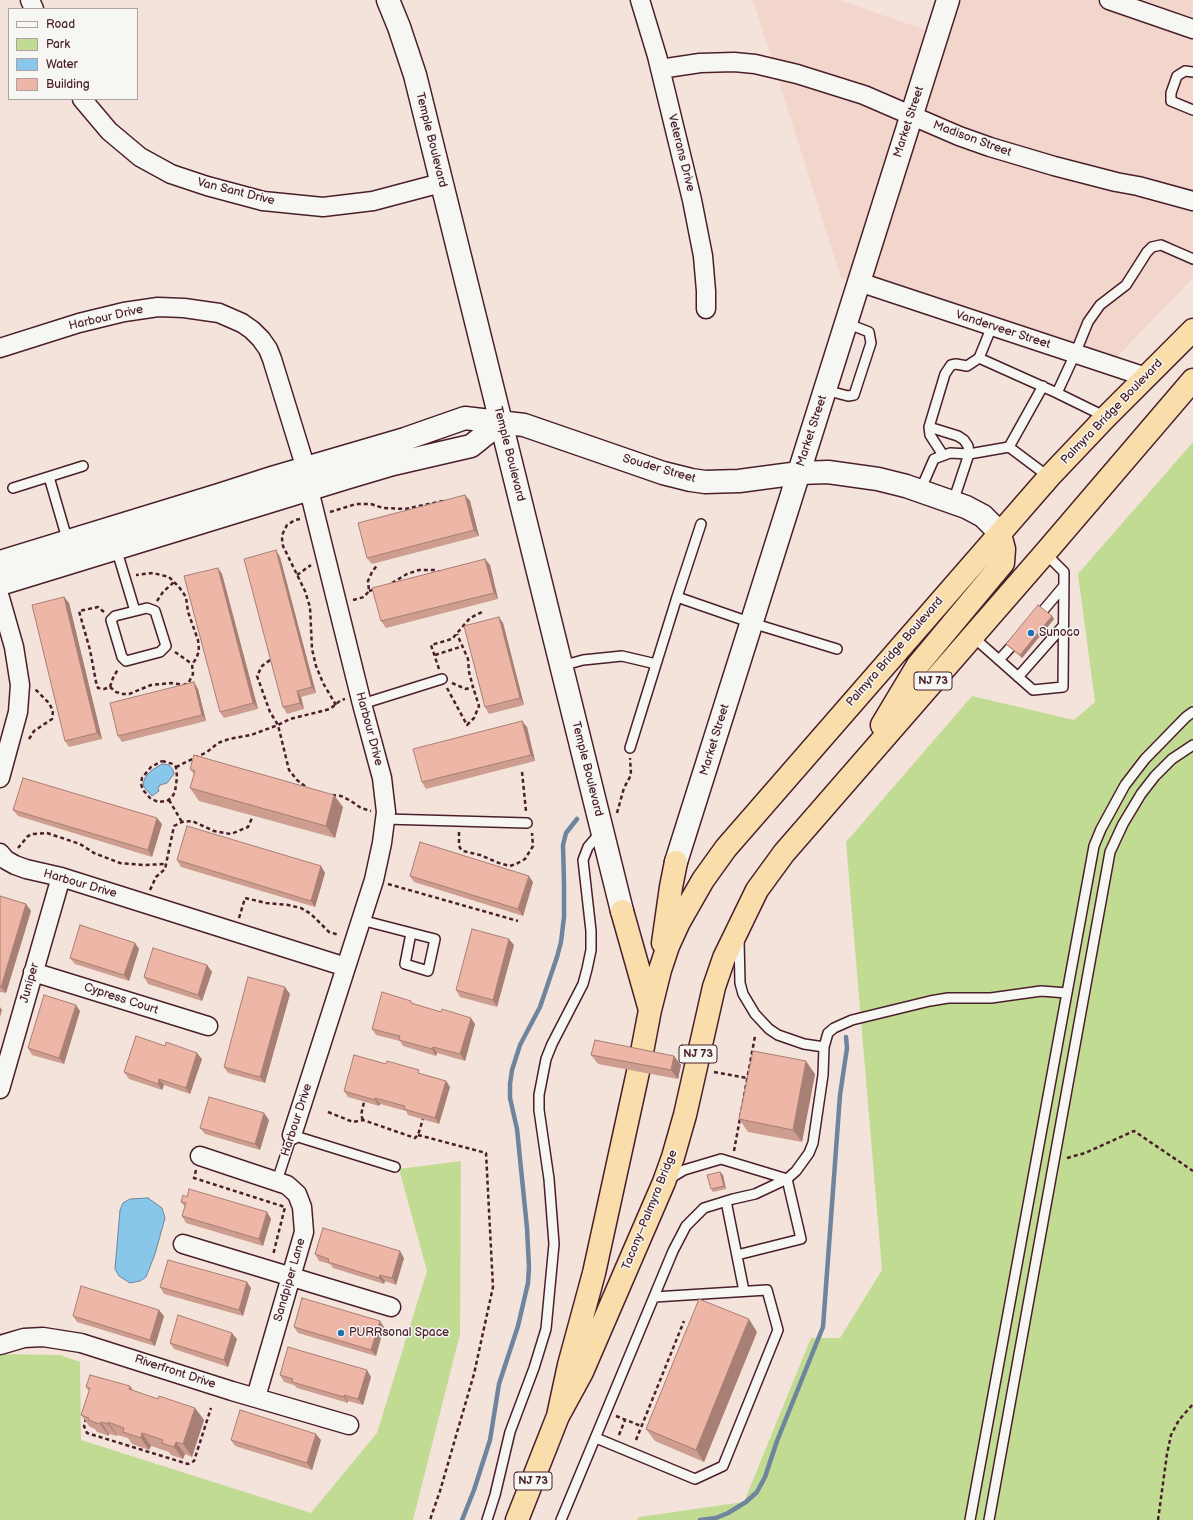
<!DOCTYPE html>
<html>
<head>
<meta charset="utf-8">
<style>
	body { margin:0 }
	#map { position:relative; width:1193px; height:1520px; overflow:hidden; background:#f4e3db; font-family:"Balsamiq Sans",sans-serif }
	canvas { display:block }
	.legend { position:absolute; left:8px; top:8px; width:130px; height:92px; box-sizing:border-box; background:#f6f6f2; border:1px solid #b1a0a2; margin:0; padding:5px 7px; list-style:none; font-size:12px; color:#4a1f2b }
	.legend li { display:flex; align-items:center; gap:8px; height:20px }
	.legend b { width:20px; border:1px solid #b1a0a2 }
</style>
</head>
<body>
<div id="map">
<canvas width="1193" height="1520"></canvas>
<ul class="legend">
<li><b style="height:5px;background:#f6f6f2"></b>Road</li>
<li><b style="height:11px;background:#c1db93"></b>Park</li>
<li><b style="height:11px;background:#88c7e9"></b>Water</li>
<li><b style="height:11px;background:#eeb6a6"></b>Building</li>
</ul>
</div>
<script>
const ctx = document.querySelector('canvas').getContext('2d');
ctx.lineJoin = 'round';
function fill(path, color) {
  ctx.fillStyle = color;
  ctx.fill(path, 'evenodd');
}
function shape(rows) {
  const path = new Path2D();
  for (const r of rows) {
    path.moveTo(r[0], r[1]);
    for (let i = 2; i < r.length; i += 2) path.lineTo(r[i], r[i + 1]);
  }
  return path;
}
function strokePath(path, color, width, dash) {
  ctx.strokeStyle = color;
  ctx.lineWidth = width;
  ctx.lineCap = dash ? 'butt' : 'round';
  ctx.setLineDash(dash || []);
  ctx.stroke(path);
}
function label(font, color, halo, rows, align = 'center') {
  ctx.font = font + ' "Balsamiq Sans",sans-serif';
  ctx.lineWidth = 3;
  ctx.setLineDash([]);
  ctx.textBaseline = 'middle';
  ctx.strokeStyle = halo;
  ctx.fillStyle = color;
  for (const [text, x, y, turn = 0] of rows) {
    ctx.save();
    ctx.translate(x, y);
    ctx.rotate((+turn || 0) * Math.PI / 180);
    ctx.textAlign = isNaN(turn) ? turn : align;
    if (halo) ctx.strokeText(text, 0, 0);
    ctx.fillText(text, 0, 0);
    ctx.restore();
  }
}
fill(shape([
	[753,0,839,0,937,34,948,0,1193,0,1193,278,1113,361,841,278]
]), '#f2d6cb');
fill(shape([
	[1193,442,1193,1520,637,1520,639,1517,744,1502,811,1338,840,1338,882,1270,846,842,972,696,1074,720,1095,702,1078,574],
	[461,1161,460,1334,413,1520,0,1520,0,1354,60,1355,80,1362,81,1440,311,1513,377,1433,427,1271,399,1169]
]), '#c1db93');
const water = shape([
	[162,764,169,765,173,770,174,774,167,783,160,785,158,788,159,791,152,796,144,787,143,783,146,776,152,770,162,764],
	[148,1198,162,1208,165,1218,155,1254,146,1277,140,1281,130,1283,119,1276,115,1269,120,1210,123,1203,130,1199,148,1198]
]);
fill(water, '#88c7e9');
strokePath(water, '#6f849d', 1);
strokePath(shape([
	[462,1520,474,1490,490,1440,499,1384,518,1326,528,1283,529,1267,527,1228,517,1129,510,1098,510,1084,512,1070,520,1045,540,1007,557,957,561,942,564,917,564,884,563,845,566,833,577,819],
	[700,1520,716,1518,728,1513,746,1502,757,1492,765,1477,777,1441,823,1327,840,1095,847,1048,846,1037]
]), '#6f849d', 4.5);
const lane = shape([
	[1193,72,1185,71,1177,76,1171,93,1171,101,1193,110],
	[992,326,979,358,1057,393,1075,354,1088,322,1100,305,1126,285,1147,252,1152,247,1161,245,1193,259],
	[825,390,848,396,854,395,871,343,869,332,846,323],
	[1057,393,1106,417],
	[929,427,958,436,964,440,968,446,969,454,953,502],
	[1009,447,1043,386],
	[943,455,930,435,929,427,945,374,951,365,956,364,967,366,979,358],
	[49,477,68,542],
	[13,488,83,466],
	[920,491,934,459,950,453,969,454,1009,447,1049,477],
	[116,548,135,611,115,616,111,620,122,657,126,661,160,652,166,646,155,611,147,608,135,611],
	[677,597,701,524],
	[1036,619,1063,587],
	[972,636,1033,690,1063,687,1064,572,1045,553],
	[999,660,1018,639],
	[561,666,583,660,622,656,656,664],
	[1018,677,1063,626],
	[362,704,442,679],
	[630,748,677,597,752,623,837,649],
	[385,819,527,823],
	[361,920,427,937,435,939,428,971,405,964,411,933],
	[739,940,740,983,743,994,755,1014,769,1029,778,1035,804,1044,824,1047],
	[669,1179,684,1170,721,1159,787,1179,801,1239,737,1255],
	[277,1181,292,1135,395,1167],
	[726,1201,744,1291],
	[596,1438,695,1479,723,1466,778,1330,767,1290,654,1297],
	[487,1520,495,1495,510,1432,534,1368,546,1329,554,1244,549,1179,539,1110,539,1095,546,1059,552,1044,583,984,587,969,591,950,591,931,583,860,588,847,600,833],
	[561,1520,673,1251,686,1226,704,1208,733,1199,755,1194,787,1179,796,1171,809,1153,813,1143,823,1075,824,1047,828,1033,834,1028,852,1020,930,1001,948,998,991,998,1041,991,1067,993],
	[970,1520,1094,846,1101,829,1125,785,1145,759,1186,717,1193,712],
	[989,1520,1110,852,1123,824,1141,794,1155,776,1172,759,1193,745]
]);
const street = shape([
	[30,0,34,9],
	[640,0,657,56,692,200,703,256,706,291,706,309],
	[1109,0,1193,29],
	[660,69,700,63,734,62,755,64,797,74,864,95,959,136,990,147,1054,166,1116,182,1138,186,1193,201],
	[82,99,109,131,140,157,171,174,207,186,263,201,323,207,373,201,441,183],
	[859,282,1146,377],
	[0,348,79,323,124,312,158,307,184,308,219,313,242,323,252,330,261,339,268,349,272,359,306,469,309,490,362,704,382,778,386,812,382,843,374,880,292,1135],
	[0,598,14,647,20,685,18,712,0,778],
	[0,853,6,860,15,865,26,869,61,877,346,967],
	[33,972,208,1026],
	[0,1089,61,877],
	[200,1156,287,1185,297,1194,302,1207,304,1232,256,1397],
	[183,1244,391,1307],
	[0,1345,24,1338,43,1337,81,1343,232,1391,349,1425]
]);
const secondary = shape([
	[388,0,399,27,415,75,622,911],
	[0,562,219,495,275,477,405,439,465,418,524,425,663,473,691,480,705,482,739,481,799,473,828,472,878,479,906,486,966,507,983,516,995,528,1000,534],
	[0,584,349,477,393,464,471,446,501,422],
	[676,862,948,0]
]);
const highway = shape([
	[882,725,918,665,1003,563,1004,549,1000,534],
	[622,911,650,1010],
	[663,943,671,887,676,862],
	[641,1057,650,1010,660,970,668,946,679,922,703,880,726,848,1049,477,1106,417,1193,330],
	[558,1416,582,1372,664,1182,673,1157,685,1115,714,987,724,958,757,890,784,853,1045,553,1193,380],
	[517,1520,558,1416,569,1365,594,1273,638,1072]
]);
strokePath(lane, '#4a1f2b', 12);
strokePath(street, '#4a1f2b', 21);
strokePath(secondary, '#4a1f2b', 25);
strokePath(highway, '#4a1f2b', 25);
strokePath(shape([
	[330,512,356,504,371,504,383,508,405,509,443,501,446,501],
	[300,519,295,520,287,525,283,533,282,539,283,546,305,591,310,607,312,649,316,666,323,683,336,705],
	[297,575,311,565],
	[392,583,407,574,419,570,435,570,440,572],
	[369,591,376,589],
	[353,600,364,597,369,591,368,581,372,572,378,564],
	[157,601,163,592,174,582],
	[104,612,98,607,79,611,90,650,96,682,98,688,104,689,110,687,116,692,123,694,129,694,151,685,172,683,184,685,189,682,193,674,192,664,196,659,199,651,198,640,188,612,186,597,179,587,169,577,153,573,136,575],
	[175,652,192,664],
	[435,655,463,646],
	[270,660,262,666,257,676,270,712,278,725,289,770,297,780,306,787],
	[439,669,431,645,452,639,470,618,482,612],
	[452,683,466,689,473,687,469,672,468,659,457,634],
	[110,687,113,678,118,669],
	[447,688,467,725,474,718,479,706,473,687],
	[29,739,34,731,52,719,53,711,49,703,35,689],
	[162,761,173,764,176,767,177,777,175,792,172,797,167,801,158,802,150,798,143,790,141,784,142,778,151,767,162,761],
	[176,767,207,752,218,743,229,739,251,735,278,725,290,719,330,709,341,700,345,699],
	[522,772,526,811],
	[332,795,341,796,351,801,361,808,371,811],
	[169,800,182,822],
	[617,813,624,788,631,775,630,758],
	[459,832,459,845,460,848,463,851,480,855,499,863,510,866,518,863,525,859,533,846,532,833],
	[18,848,28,836,33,834,47,833,80,844,94,853,120,863,144,865,166,864],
	[388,884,518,921],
	[150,890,156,877,165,869,174,826,182,822,192,821,214,831,231,834,248,827,252,818],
	[239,918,245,898,266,903,288,905,301,908,311,914,329,932,339,935],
	[714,1072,747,1078],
	[328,1112,353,1122,363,1120,415,1138,418,1135,423,1119],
	[363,1120,361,1115,364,1102],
	[418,1135,486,1153,493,1287,474,1374,440,1491,430,1520],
	[734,1151,755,1036],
	[1067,1158,1085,1153,1134,1131,1193,1171],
	[196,1170,194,1178,285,1207,273,1255],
	[616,1416,641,1426],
	[86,1418,84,1426,87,1433,188,1464,194,1461,211,1408],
	[619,1435,625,1420],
	[636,1440,684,1321],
	[1158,1520,1167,1454,1171,1435,1179,1420,1193,1404]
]), '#4a1f2b', 2.5, [4, 3]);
strokePath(lane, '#f6f6f2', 9);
strokePath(street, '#f6f6f2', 18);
strokePath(secondary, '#f6f6f2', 22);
strokePath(highway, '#f9deab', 22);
fill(shape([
	[465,495,470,501,479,536,372,564,367,558],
	[280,557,316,693,301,697,304,709,287,714,283,707],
	[485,559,490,565,498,599,386,628,381,621],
	[218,568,222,574,258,709,224,718,220,712],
	[64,597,69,603,102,739,69,747,65,741],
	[1052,616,1054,619,1022,658,1009,647,1006,644],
	[503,623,524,705,489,714,485,707],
	[198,689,206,721,122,742,118,736],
	[527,727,535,761,426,789,422,782],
	[190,769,343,807,335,838,199,801,190,788,194,774],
	[13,810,162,824,152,857,18,816],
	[177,860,321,866,325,873,315,907,181,867],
	[410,876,533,882,523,916,414,882],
	[0,896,26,904,31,911,6,993,0,992],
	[135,943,139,949,129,981,75,964,70,958],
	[514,945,497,1007,460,997,456,990],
	[207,965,212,972,202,1001,148,984,144,977],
	[290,994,265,1083,228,1073,224,1067],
	[414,1004,475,1024,465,1061,437,1053,436,1056,403,1046,400,1041,376,1035,372,1029],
	[80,1011,64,1064,32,1055,28,1048],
	[165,1046,202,1059,190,1094,164,1085,162,1090,129,1079,124,1072],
	[591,1055,674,1056,681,1065,678,1079,598,1064],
	[422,1074,446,1081,450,1087,439,1124,408,1115,406,1111,380,1104,379,1106,348,1097,344,1091],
	[815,1074,802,1142,748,1132,739,1119],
	[269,1120,260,1150,205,1134,200,1128],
	[720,1172,723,1175,726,1189,713,1192,711,1189],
	[181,1202,267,1212,271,1219,263,1246,186,1223,182,1216,185,1207],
	[315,1254,404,1258,396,1285,385,1281,384,1284,333,1268,330,1264,319,1261],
	[160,1287,251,1288,243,1316,164,1294],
	[73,1316,164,1316,155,1346,77,1322],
	[294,1327,384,1327,376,1356,298,1333],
	[757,1332,704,1462,655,1441,646,1429],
	[237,1339,228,1367,174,1349,170,1343],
	[280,1375,371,1377,363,1405,348,1401,348,1403,297,1388,294,1385,284,1382],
	[86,1387,133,1391,158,1399,195,1408,204,1420,192,1457,185,1454,183,1459,171,1455,169,1452,151,1446,149,1450,132,1444,128,1438,117,1435,117,1436,109,1434,109,1436,97,1432,95,1429,90,1427,81,1415,89,1391],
	[231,1440,321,1440,312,1470,235,1446]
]), '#cd9d8f');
fill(shape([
	[465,495,470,501,479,536,474,530],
	[276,550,280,557,316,693,312,687],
	[485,559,490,565,498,599,494,593],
	[218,568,222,574,258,709,253,703],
	[64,597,69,603,102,739,97,733],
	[1052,616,1054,619,1022,658,1020,655],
	[499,617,503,623,524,705,520,698],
	[194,682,198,689,206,721,202,715],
	[297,691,301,697,304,709,300,703],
	[522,721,527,727,535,761,531,755],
	[334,795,343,807,335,838,326,826],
	[157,818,162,824,152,857,148,850],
	[321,866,325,873,315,907,311,901],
	[529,876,533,882,523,916,518,909],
	[26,904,31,911,6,993,1,987],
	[509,939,514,945,497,1007,493,1000],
	[135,943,139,949,129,981,124,975],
	[207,965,212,972,202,1001,198,995],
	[285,987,290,994,265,1083,260,1077],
	[76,1005,80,1011,64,1064,59,1058],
	[0,1007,2,1010,0,1017],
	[471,1018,475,1024,465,1061,460,1054],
	[433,1047,437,1053,436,1056,432,1049],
	[197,1053,202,1059,190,1094,186,1088],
	[674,1056,681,1065,678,1079,671,1070],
	[806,1061,815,1074,802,1142,793,1130],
	[159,1079,164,1085,162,1090,158,1084],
	[446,1081,450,1087,439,1124,435,1118],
	[375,1098,380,1104,379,1106,375,1100],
	[264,1113,269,1120,260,1150,255,1144],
	[720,1172,723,1175,726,1189,724,1186],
	[267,1212,271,1219,263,1246,259,1239],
	[400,1251,404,1258,396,1285,392,1278],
	[380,1275,385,1281,384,1284,379,1278],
	[247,1282,251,1288,243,1316,239,1310],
	[159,1310,164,1316,155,1346,150,1340],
	[749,1319,757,1332,704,1462,696,1450],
	[380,1321,384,1327,376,1356,371,1350],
	[232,1333,237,1339,228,1367,224,1360],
	[367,1370,371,1377,363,1405,358,1399],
	[130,1386,138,1398,129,1389],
	[344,1395,348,1401,348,1403,344,1397],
	[195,1408,204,1420,192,1457,183,1444],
	[101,1422,109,1434,109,1436,100,1424],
	[108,1422,117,1435,117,1436,108,1424],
	[142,1433,151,1446,149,1450,141,1438],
	[316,1434,321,1440,312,1470,307,1463],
	[176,1442,185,1454,183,1459,174,1447]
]), '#a77f74');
const building = shape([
	[465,495,474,530,367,558,358,523,465,495],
	[276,550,312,687,297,691,300,703,283,707,244,559,276,550],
	[485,559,494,593,381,621,372,588,485,559],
	[218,568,253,703,220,712,184,576,218,568],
	[64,597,97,733,65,741,32,605,64,597],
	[1038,605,1052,616,1020,655,1006,644,1038,605],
	[499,617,520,698,485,707,464,626,499,617],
	[194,682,202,715,118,736,110,703,194,682],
	[522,721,531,755,422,782,413,749,522,721],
	[194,755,334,795,326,826,190,788,195,771,190,769,194,755],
	[23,778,157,818,148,850,13,810,23,778],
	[187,826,321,866,311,901,177,860,187,826],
	[420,842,529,876,518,909,410,876,420,842],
	[0,896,26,904,1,987,0,987,0,896],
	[80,925,135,943,124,975,70,958,80,925],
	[472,929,509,939,493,1000,456,990,472,929],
	[153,948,207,965,198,995,144,977,153,948],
	[248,977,285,987,260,1077,224,1067,248,977],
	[382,992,411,1001,411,1003,441,1012,442,1009,471,1018,460,1054,433,1047,432,1049,399,1040,400,1036,372,1029,382,992],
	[44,995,76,1005,59,1058,28,1048,44,995],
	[136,1036,165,1046,166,1042,197,1053,186,1088,159,1079,158,1084,124,1072,136,1036],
	[595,1040,674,1056,671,1070,591,1055,595,1040],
	[753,1051,806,1061,793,1130,739,1119,753,1051],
	[354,1055,386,1064,387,1061,419,1070,418,1073,446,1081,435,1118,404,1109,405,1106,375,1098,375,1100,344,1091,354,1055],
	[209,1097,264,1113,255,1144,200,1128,209,1097],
	[720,1172,724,1186,711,1189,707,1175,720,1172],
	[189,1189,267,1212,259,1239,182,1216,186,1203,181,1202,183,1195,187,1197,189,1189],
	[323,1228,400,1251,392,1278,380,1275,379,1278,328,1262,329,1259,315,1254,323,1228],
	[168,1260,247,1282,239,1310,160,1287,168,1260],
	[81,1286,159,1310,150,1340,73,1316,81,1286],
	[302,1298,380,1321,371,1350,294,1327,302,1298],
	[699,1299,749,1319,696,1450,646,1429,699,1299],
	[178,1315,232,1333,224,1360,170,1343,178,1315],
	[288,1347,367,1370,358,1399,344,1395,344,1397,292,1382,293,1379,280,1375,288,1347],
	[90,1375,130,1386,129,1389,158,1399,159,1396,195,1408,183,1444,176,1442,174,1447,162,1443,163,1440,142,1433,141,1438,123,1432,124,1428,108,1422,108,1424,101,1422,100,1424,88,1420,89,1418,81,1415,90,1388,86,1387,90,1375],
	[240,1410,316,1434,307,1463,231,1440,240,1410]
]);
fill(building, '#eeb6a6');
strokePath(building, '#a77f74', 1);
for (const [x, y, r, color] of [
	[1031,633,4,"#1f6fb2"],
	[341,1333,4,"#1f6fb2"]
]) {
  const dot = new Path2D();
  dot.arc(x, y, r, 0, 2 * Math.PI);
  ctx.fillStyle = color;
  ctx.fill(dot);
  strokePath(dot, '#f6f6f2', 1.5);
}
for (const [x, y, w] of [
	[933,681,38],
	[698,1054,38],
	[533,1481,38]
]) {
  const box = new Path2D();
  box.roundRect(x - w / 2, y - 9, w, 18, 3);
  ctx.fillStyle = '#f6f6f2';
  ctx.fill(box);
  strokePath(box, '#4a1f2b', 1);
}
label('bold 11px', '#4a1f2b', null, [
	["NJ 73",933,681],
	["NJ 73",698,1054],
	["NJ 73",533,1481]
]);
label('12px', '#4a1f2b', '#f6f6f2', [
	["Market Street",909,122,-72],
	["Madison Street",972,139,20],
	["Temple Boulevard",431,140,76],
	["Veterans Drive",681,153,76],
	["Van Sant Drive",236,192,14],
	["Harbour Drive",106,318,-13],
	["Vanderveer Street",1003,330,18],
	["Palmyra Bridge Boulevard",1112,412,-46],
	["Market Street",812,431,-72],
	["Temple Boulevard",509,454,76],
	["Souder Street",659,469,16],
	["Palmyra Bridge Boulevard",895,652,-49],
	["Harbour Drive",369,729,75],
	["Market Street",715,740,-73],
	["Temple Boulevard",587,769,76],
	["Harbour Drive",80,884,16],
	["Juniper",30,983,-74],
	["Cypress Court",121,999,18],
	["Harbour Drive",297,1120,-72],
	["Tacony–Palmyra Bridge",650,1210,-68],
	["Sandpiper Lane",290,1280,-74],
	["Riverfront Drive",175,1372,18]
]);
label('12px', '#4a1f2b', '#f6f6f2', [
	["Sunoco",1039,633],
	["PURRsonal Space",349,1333]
], 'left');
</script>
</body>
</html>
